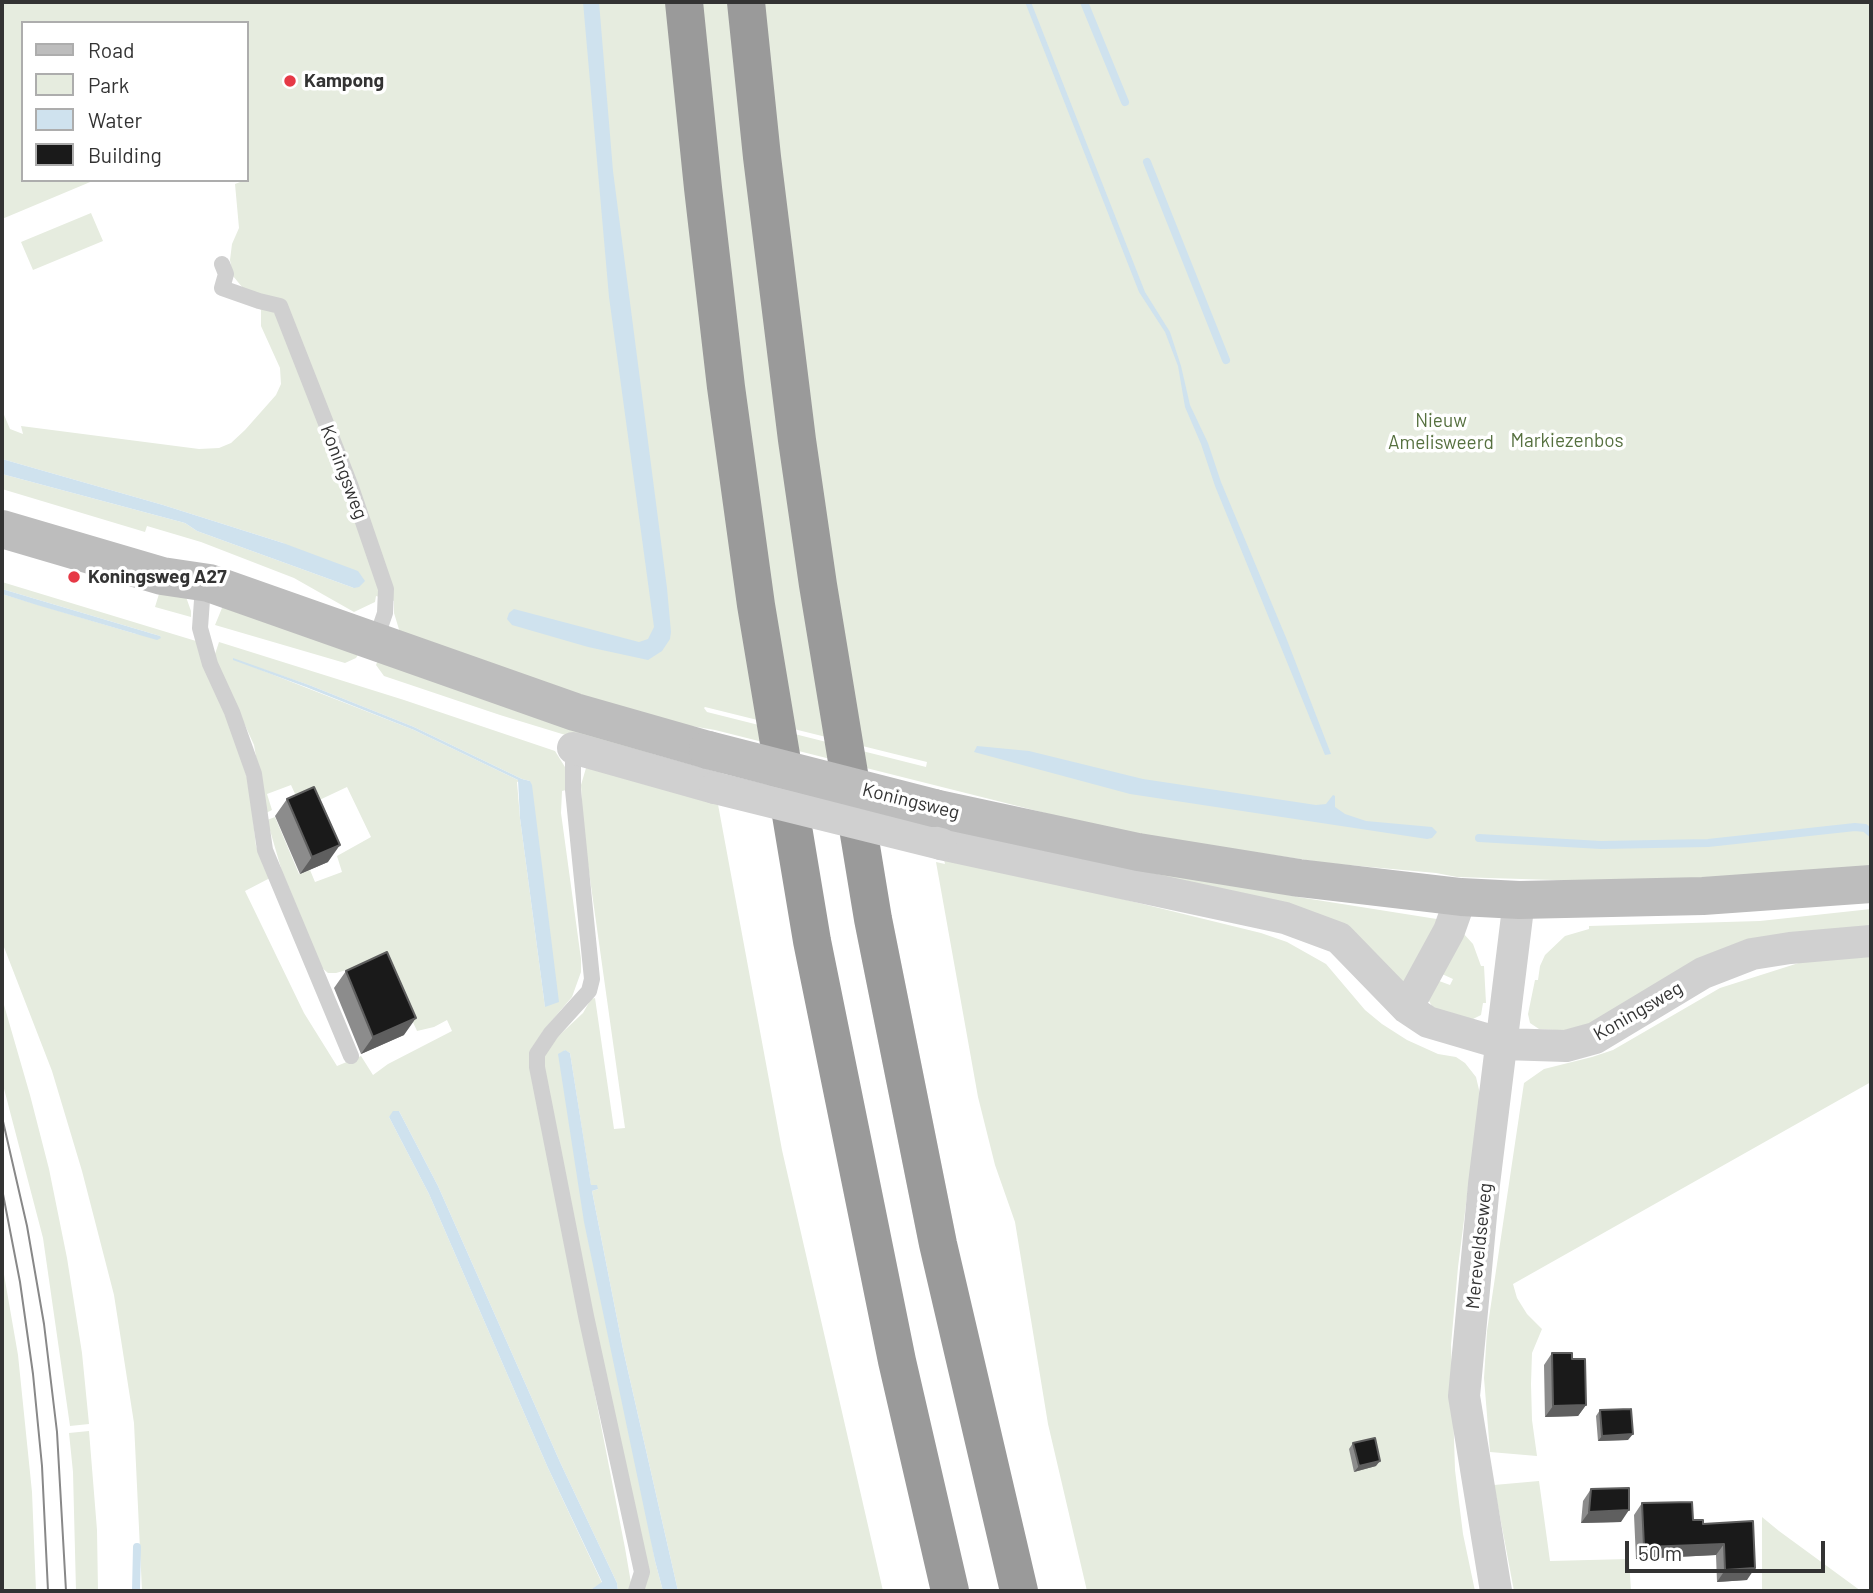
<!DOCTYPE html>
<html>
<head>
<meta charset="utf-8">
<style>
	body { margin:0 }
	#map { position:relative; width:1873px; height:1593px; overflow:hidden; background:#fff; font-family:Barlow,sans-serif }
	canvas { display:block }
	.frame { position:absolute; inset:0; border:4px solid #333; pointer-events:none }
	.legend { position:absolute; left:21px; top:21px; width:228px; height:161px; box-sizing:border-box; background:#fff; border:2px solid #adadad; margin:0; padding:9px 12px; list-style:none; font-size:21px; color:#333 }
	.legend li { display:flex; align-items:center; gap:14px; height:35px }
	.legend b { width:35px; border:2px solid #adadad }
	.scale { position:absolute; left:1625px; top:1541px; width:200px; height:32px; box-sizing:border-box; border:4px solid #333; border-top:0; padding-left:9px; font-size:21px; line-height:24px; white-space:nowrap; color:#333; -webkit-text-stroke:5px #fff; paint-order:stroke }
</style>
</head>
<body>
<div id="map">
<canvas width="1873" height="1593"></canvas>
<div class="frame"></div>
<ul class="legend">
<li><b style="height:9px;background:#bdbdbd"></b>Road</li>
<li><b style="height:19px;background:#e6ecdf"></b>Park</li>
<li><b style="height:19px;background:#cfe2ee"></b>Water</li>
<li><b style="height:19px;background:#1a1a1a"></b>Building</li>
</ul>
<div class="scale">50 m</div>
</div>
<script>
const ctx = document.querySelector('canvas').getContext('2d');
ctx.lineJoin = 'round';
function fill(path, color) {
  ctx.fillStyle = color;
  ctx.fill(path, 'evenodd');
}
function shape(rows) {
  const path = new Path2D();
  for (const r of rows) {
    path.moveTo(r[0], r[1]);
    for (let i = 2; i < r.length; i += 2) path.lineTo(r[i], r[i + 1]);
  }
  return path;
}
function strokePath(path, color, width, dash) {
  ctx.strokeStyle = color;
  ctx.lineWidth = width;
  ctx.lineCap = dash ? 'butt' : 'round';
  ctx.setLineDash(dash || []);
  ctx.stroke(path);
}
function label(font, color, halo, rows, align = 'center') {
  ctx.font = font + ' Barlow,sans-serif';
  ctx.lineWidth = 7;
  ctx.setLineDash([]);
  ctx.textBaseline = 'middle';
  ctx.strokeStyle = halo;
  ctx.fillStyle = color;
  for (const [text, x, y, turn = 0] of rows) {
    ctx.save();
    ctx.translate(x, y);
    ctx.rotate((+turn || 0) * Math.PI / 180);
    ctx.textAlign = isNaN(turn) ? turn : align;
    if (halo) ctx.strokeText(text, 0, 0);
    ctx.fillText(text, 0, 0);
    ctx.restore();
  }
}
fill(shape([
	[2,2,1871,2,1871,872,1619,882,1457,877,1436,873,1326,863,1121,832,715,730,650,719,401,636,394,613,394,601,376,596,375,602,354,612,294,578,201,542,147,526,145,532,2,489,2,474,185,523,197,531,354,588,283,543,163,505,2,459,2,410,10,429,23,434,21,426,199,449,219,448,231,443,245,430,276,395,281,384,280,368,261,326,261,310,233,276,230,260,232,244,239,228,235,184,248,179,247,23,23,23,23,180,95,180,2,219],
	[704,708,705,707,927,762,926,767,707,712],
	[91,213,103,241,33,270,21,242],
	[2,582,196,641,229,720,249,784,256,846,270,878,245,891,304,1013,337,1066,361,1056,373,1075,388,1064,452,1031,447,1020,434,1027,417,1031,384,959,336,973,328,973,321,967,283,875,267,820,275,817,299,874,310,870,315,882,342,872,337,856,371,837,347,787,313,803,296,796,291,785,267,794,272,810,266,813,254,745,214,657,219,642,404,700,555,751,565,767,566,790,562,791,561,813,581,959,581,972,572,997,543,1031,531,1051,531,1068,625,1548,631,1583,630,1591,618,1591,617,1583,560,1462,438,1186,399,1111,389,1117,429,1194,548,1468,602,1583,589,1591,142,1591,134,1423,114,1295,82,1171,52,1071,2,942,2,594,136,634,160,636,2,589],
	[233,659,309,685,414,727,522,779,530,781,539,851,545,1007,520,818,517,782,520,781,414,730],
	[162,584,186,597,191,611,191,617,155,607],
	[222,608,226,608,359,653,356,658,345,663,215,625],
	[378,660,668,754,621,752,500,715,384,676,376,665],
	[586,768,717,799,782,1150,883,1591,678,1591,623,1349,592,1191,598,1189,591,1186,570,1053,564,1050,655,1561,663,1591,645,1591,644,1575,543,1065,544,1053,551,1043,583,1013,591,999,595,998,614,1129,625,1128,583,829,581,785],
	[948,830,1298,897,1443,920,1402,985,1358,948],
	[943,855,1261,933,1287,942,1326,964,1365,1010,1382,1024,1407,1040,1438,1054,1456,1057,1465,1063,1476,1077,1480,1094,1458,1267,1451,1345,1455,1470,1463,1534,1475,1591,1087,1591,1048,1424,1015,1222,995,1165,978,1097,936,862,945,864],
	[1871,909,1871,930,1628,1009,1572,1031,1539,1029,1530,1023,1528,1014,1535,980,1538,980,1540,966,1545,955,1565,936,1589,929,1589,926,1760,921],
	[1463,933,1473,944,1481,966,1484,966,1486,1003,1483,1003,1481,1015,1469,1021,1434,1010,1429,1001,1431,978,1450,985,1453,979,1442,974],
	[1871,952,1871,1082,1513,1284,1517,1298,1527,1314,1542,1329,1532,1353,1531,1384,1532,1420,1537,1456,1490,1452,1484,1378,1487,1331,1524,1083,1544,1069,1592,1057,1613,1050,1720,988,1805,961],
	[2,998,30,1095,49,1169,67,1258,82,1353,89,1424,70,1426,43,1238,2,1081],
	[2,1263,18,1355,32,1492,36,1591,2,1591],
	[89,1431,97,1530,98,1591,76,1591,73,1472,69,1433],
	[1539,1481,1550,1561,1629,1559,1631,1591,1514,1591,1494,1485],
	[1762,1517,1779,1531,1861,1591,1762,1591]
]), '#e6ecdf');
fill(shape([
	[583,2,599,2,613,171,667,588,671,632,670,639,662,651,648,660,588,647,512,625,507,619,509,613,514,609,639,642,648,639,654,627,609,297],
	[1025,2,1031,2,1145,292,1170,332,1181,366,1190,405,1208,443,1221,482,1287,640,1331,754,1325,755,1215,486,1201,444,1185,407,1178,366,1165,332,1139,292],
	[2,459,163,505,283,543,358,571,365,581,359,587,354,588,197,531,185,523,2,474],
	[2,589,160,636,161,638,157,640,136,634,37,605,2,594],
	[233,658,309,685,414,727,522,779,530,781,532,785,559,1002,545,1007,520,818,518,780,414,730,306,687,233,660],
	[977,746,1029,751,1143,779,1316,805,1326,804,1333,795,1335,796,1335,807,1345,814,1366,821,1432,827,1437,832,1432,838,1427,839,1130,794,974,752],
	[565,1050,570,1053,591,1185,597,1185,598,1189,592,1191,623,1349,678,1591,663,1591,655,1561,584,1222,558,1054],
	[393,1111,399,1111,438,1186,560,1462,617,1583,618,1591,589,1591,602,1582,548,1468,429,1194,389,1117]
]), '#cfe2ee');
strokePath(shape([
	[1084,2,1125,102],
	[1147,162,1226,360],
	[1479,838,1601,845,1708,843,1855,827,1865,828,1871,833],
	[136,1591,137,1547]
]), '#cfe2ee', 8);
strokePath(shape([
	[222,264,226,274,222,288,259,301,280,306,351,487,386,589,385,613,375,642],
	[209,583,202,600,200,628,210,664,232,712,254,774,265,850,351,1056],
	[573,748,573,790,592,979,589,991,551,1033,537,1054,537,1067,586,1316,642,1572,636,1591]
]), '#d0d0d0', 16);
strokePath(shape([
	[573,748,715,788],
	[941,844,1285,918,1339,938,1407,1008,1428,1022,1503,1044,1566,1046,1595,1038,1703,973,1752,954,1790,948,1871,941],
	[1407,1008,1449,931,1461,897],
	[1496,1591,1464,1396,1484,1184,1519,900]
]), '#d0d0d0', 32);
strokePath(shape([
	[2,529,162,576,209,583,575,712,708,750],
	[934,808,1138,852,1299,878,1461,897,1519,900,1703,896,1871,884]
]), '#bdbdbd', 38);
strokePath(shape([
	[684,2,703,188,726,387,756,605,812,941,897,1361,950,1591],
	[746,2,762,157,797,440,818,585,873,919,938,1244,1019,1591]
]), '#9a9a9a', 38);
strokePath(shape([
	[2,1117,27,1226,44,1324,57,1432,66,1591],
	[2,1189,20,1282,33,1374,42,1466,48,1591]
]), '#888', 2);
strokePath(shape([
	[715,788,941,844]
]), '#d0d0d0', 32);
strokePath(shape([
	[708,750,934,808]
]), '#bdbdbd', 38);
fill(shape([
	[287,799,328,862,300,874,275,816],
	[346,971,404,1035,361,1054,334,988],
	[1552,1353,1572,1359,1586,1405,1578,1416,1545,1417,1544,1365],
	[1600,1410,1628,1440,1598,1441,1596,1416],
	[1353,1443,1376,1466,1354,1472,1349,1449],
	[1591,1489,1621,1522,1581,1523,1583,1501],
	[1642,1503,1703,1524,1753,1521,1747,1580,1717,1582,1716,1555,1636,1559,1634,1515]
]), '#8c8c8c');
fill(shape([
	[340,845,328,862,300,874,312,857],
	[416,1018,404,1035,361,1054,373,1037],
	[1586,1405,1578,1416,1545,1417,1553,1406],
	[1633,1434,1628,1440,1598,1441,1602,1436],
	[1380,1461,1376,1466,1354,1472,1359,1466],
	[1629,1510,1621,1522,1581,1523,1589,1512],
	[1724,1544,1716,1555,1636,1559,1644,1547],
	[1755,1568,1747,1580,1717,1582,1725,1570]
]), '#5f5f5f');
const building = shape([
	[314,787,340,845,312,857,287,799,314,787],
	[387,952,416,1018,373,1037,346,971,387,952],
	[1552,1353,1572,1353,1572,1359,1585,1359,1586,1405,1553,1406,1552,1353],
	[1631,1409,1633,1434,1602,1436,1600,1410,1631,1409],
	[1375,1438,1380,1461,1359,1466,1353,1443,1375,1438],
	[1629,1488,1629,1510,1589,1512,1591,1489,1629,1488],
	[1692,1502,1693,1520,1703,1520,1703,1524,1753,1521,1755,1568,1725,1570,1724,1544,1644,1547,1642,1503,1692,1502]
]);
fill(building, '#1a1a1a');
strokePath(building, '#5f5f5f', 2);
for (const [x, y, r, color] of [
	[290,81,7,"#e63946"],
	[74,577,7,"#e63946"]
]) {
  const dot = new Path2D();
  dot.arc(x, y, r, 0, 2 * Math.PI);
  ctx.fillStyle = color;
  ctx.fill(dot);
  strokePath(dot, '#fff', 2.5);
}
label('bold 19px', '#333', '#fff', [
	["Kampong",304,81],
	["Koningsweg A27",88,577]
], 'left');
label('19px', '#56703f', '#fff', [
	["Nieuw",1441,421],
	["Amelisweerd",1441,443],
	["Markiezenbos",1567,441]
]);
label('19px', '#333', '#fff', [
	["Koningsweg",344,472,69],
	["Koningsweg",911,801,14],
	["Koningsweg",1638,1011,-30],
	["Mereveldseweg",1479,1246,-84]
]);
</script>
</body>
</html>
